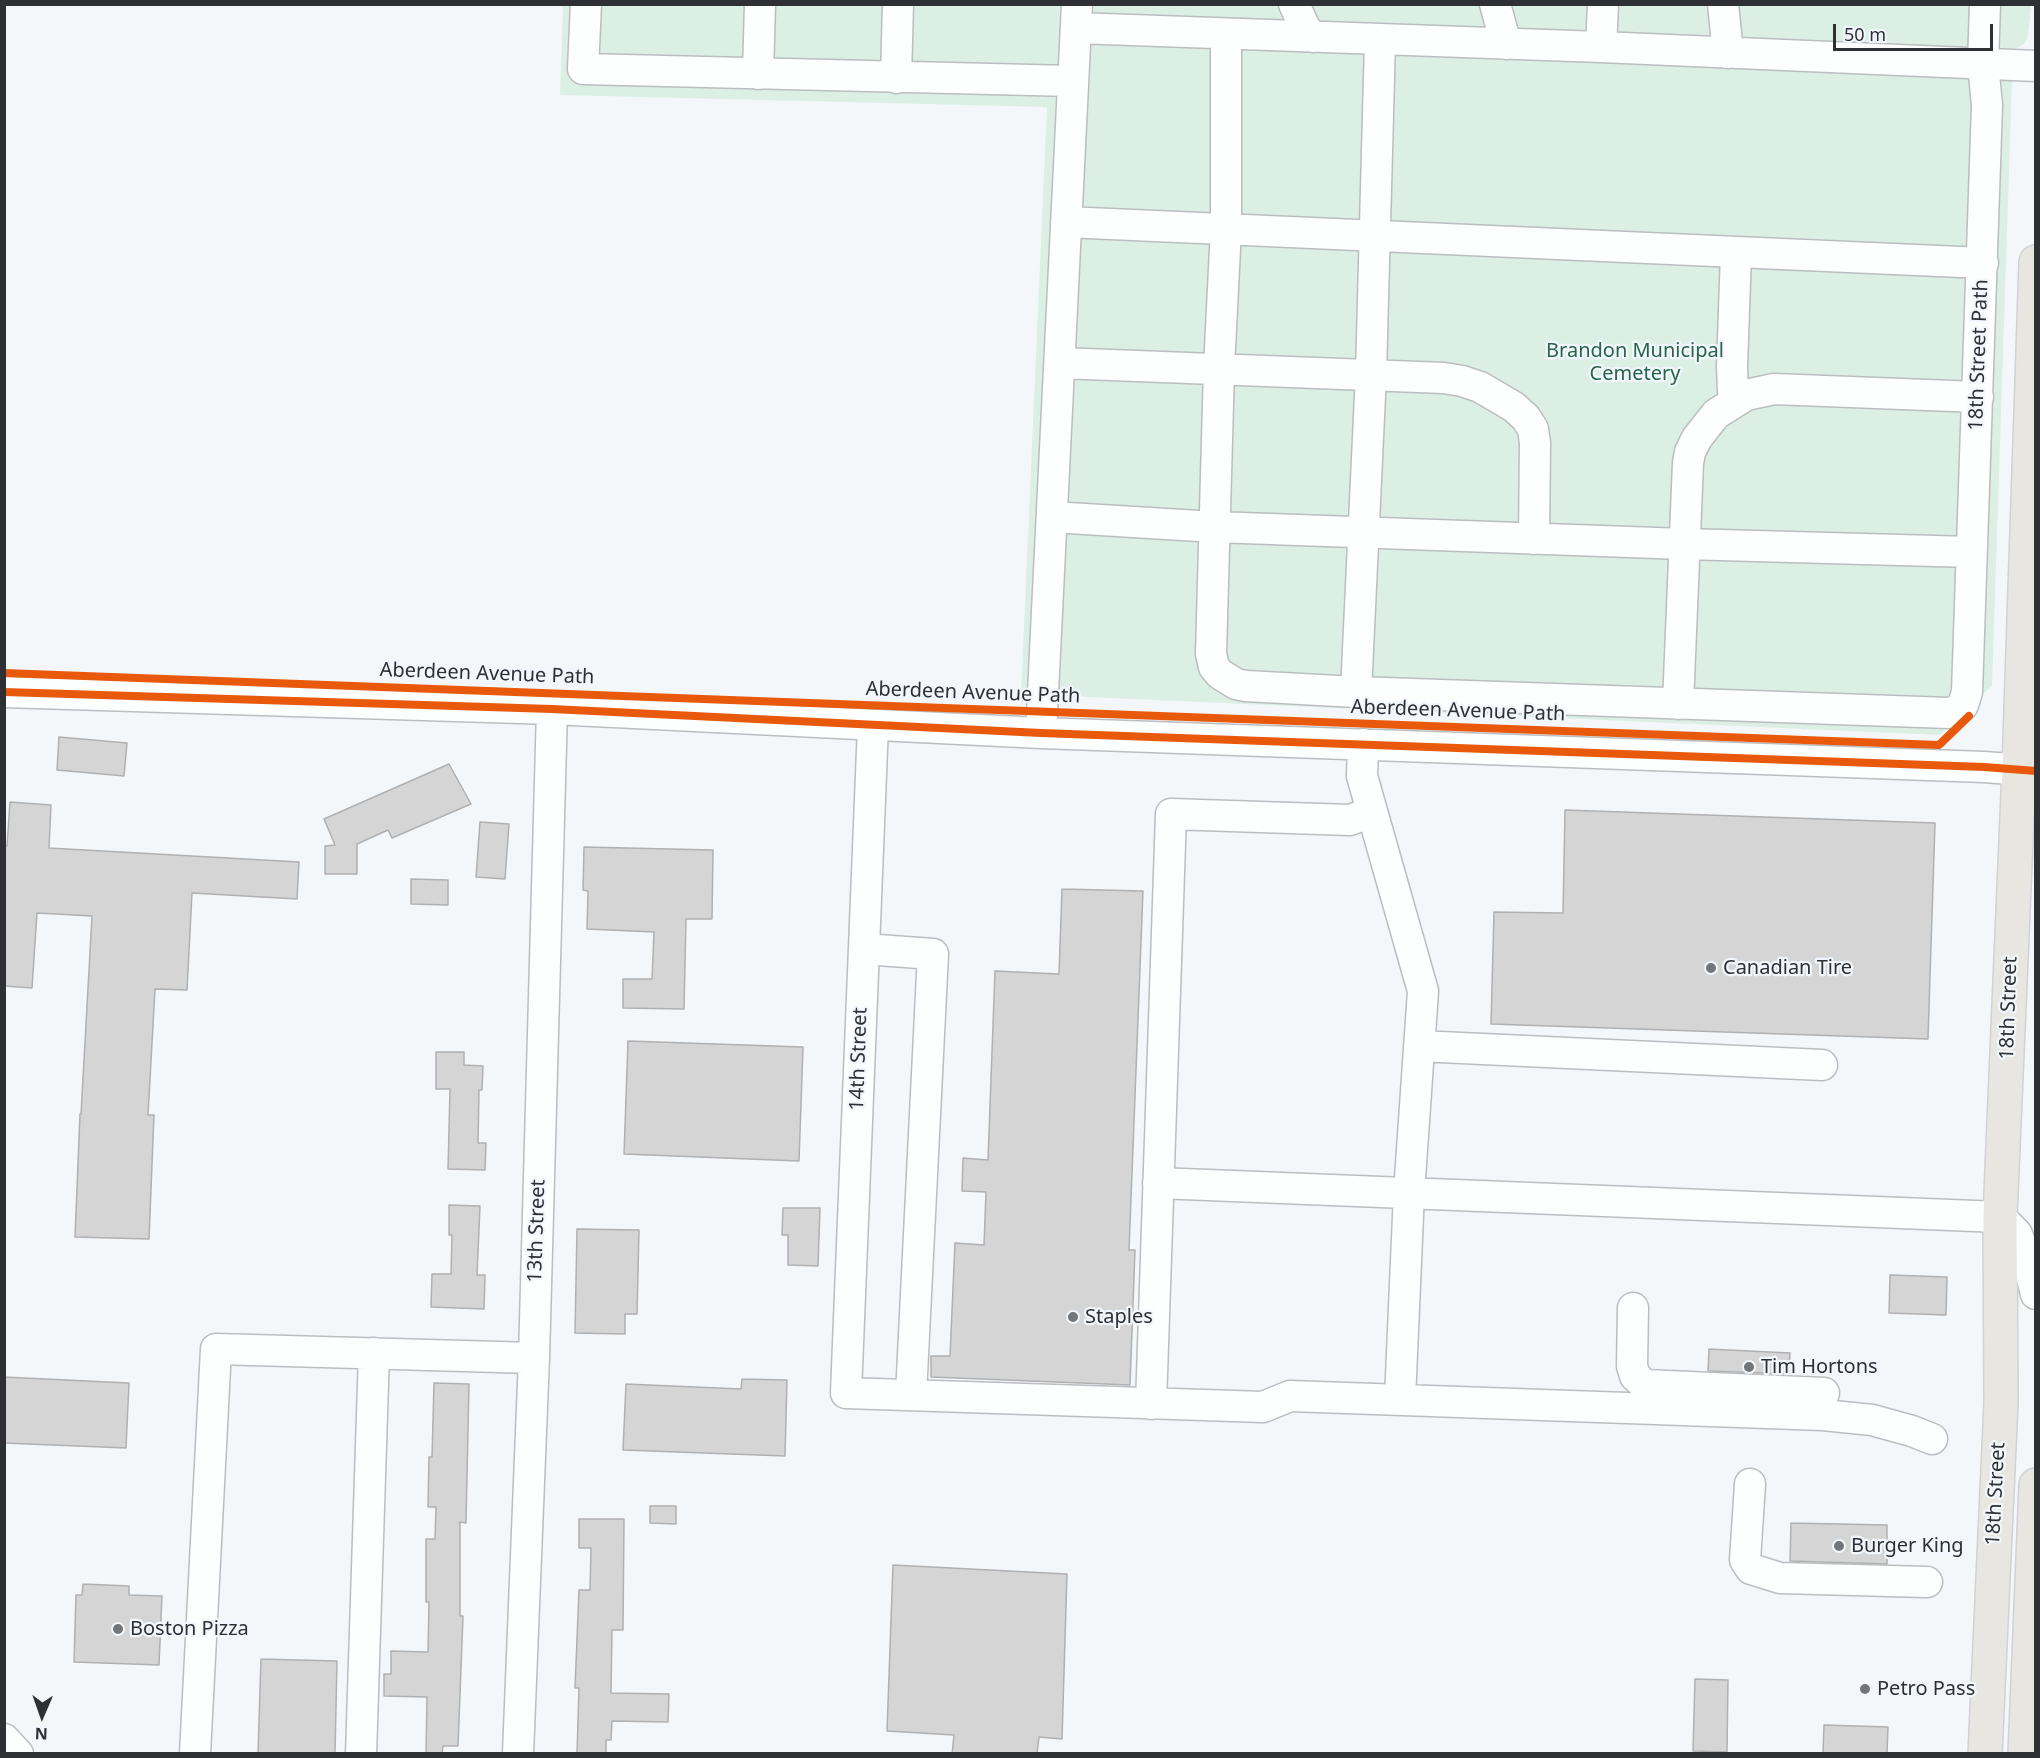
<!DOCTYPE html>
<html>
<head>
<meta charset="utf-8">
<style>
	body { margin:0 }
	#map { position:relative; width:2040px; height:1758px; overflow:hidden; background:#f4f7fa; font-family:"Noto Sans",sans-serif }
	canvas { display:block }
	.frame { position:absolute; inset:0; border:6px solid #2e3033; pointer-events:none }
	.north { position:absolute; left:12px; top:1686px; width:60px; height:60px; -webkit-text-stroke:4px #f1f7fd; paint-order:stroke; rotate:182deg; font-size:16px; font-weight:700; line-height:24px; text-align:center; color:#2e3033 }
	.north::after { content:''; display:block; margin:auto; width:21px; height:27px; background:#2e3033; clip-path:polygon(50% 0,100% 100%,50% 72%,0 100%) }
	.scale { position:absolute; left:1833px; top:24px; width:160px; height:27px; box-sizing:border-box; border:3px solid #2e3033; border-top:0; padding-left:8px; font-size:18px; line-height:21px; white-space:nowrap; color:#2e3033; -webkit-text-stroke:4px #f1f7fd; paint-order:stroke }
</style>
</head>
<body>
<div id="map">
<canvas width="2040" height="1758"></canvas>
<div class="frame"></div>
<div class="north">N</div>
<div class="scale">50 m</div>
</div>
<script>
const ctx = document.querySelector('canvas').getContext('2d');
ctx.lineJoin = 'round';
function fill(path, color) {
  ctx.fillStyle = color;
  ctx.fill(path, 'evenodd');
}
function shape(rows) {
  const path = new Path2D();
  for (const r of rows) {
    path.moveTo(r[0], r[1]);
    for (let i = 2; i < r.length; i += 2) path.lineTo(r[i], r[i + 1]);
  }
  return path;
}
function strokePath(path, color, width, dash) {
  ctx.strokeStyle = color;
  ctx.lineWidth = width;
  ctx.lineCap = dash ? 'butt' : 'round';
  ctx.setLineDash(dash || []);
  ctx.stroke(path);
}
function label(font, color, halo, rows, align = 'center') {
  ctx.font = font + ' "Noto Sans",sans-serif';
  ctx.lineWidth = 4.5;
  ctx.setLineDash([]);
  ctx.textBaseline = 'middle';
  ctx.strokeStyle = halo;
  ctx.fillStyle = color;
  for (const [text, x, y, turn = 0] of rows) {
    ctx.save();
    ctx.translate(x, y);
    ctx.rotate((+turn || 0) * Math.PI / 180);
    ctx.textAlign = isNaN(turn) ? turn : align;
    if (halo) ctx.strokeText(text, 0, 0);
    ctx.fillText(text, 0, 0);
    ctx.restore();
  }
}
fill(shape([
	[563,5,2031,5,2028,37,2024,44,2013,50,1992,686,1939,735,1021,694,1047,107,560,95]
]), '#dbefe5');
const building = shape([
	[59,737,127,743,124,776,57,770,59,737],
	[449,764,471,804,392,838,388,830,357,844,357,874,325,874,325,846,335,845,324,819,449,764],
	[10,802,51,805,49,848,299,862,297,899,192,893,187,990,155,989,148,1115,154,1115,149,1239,75,1237,80,1114,81,1114,92,916,37,913,32,988,4,986,4,845,7,846,10,802],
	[1565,810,1935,823,1928,1039,1491,1024,1494,912,1563,913,1565,810],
	[480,822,509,824,505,879,476,877,480,822],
	[584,847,713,850,712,919,686,919,684,1009,623,1008,623,979,652,979,654,932,587,929,588,891,583,890,584,847],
	[411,879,448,880,448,905,411,904,411,879],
	[1062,889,1143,891,1129,1250,1135,1250,1130,1385,931,1377,931,1356,950,1356,955,1243,984,1245,986,1192,962,1191,963,1158,988,1160,995,971,1059,974,1062,889],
	[628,1041,803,1047,799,1161,624,1154,628,1041],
	[436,1052,464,1052,464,1065,483,1066,482,1090,479,1090,478,1143,486,1143,485,1170,448,1169,450,1089,436,1089,436,1052],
	[449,1205,480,1206,477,1275,485,1275,484,1309,431,1307,432,1274,451,1274,452,1235,449,1235,449,1205],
	[783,1208,820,1208,818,1266,788,1265,788,1235,782,1235,783,1208],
	[577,1229,639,1230,637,1314,625,1314,625,1334,575,1333,577,1229],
	[1890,1275,1947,1277,1946,1315,1889,1313,1890,1275],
	[1709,1349,1790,1353,1789,1374,1708,1371,1709,1349],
	[4,1377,129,1383,126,1448,4,1443,4,1377],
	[742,1379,787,1380,785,1456,623,1450,626,1384,741,1389,742,1379],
	[434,1383,469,1384,466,1523,460,1522,460,1616,463,1616,458,1746,443,1746,442,1754,426,1754,427,1697,384,1696,384,1674,391,1674,391,1651,428,1652,429,1602,426,1602,426,1539,435,1539,436,1507,428,1507,429,1457,432,1457,434,1383],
	[650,1506,676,1506,676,1524,650,1523,650,1506],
	[579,1519,624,1519,623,1630,612,1630,611,1693,669,1694,668,1722,612,1721,611,1740,606,1740,606,1754,577,1754,579,1688,575,1688,579,1590,590,1590,591,1548,579,1548,579,1519],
	[1791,1523,1887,1525,1887,1564,1790,1561,1791,1523],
	[893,1565,1067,1574,1062,1739,1039,1737,1037,1754,952,1754,954,1735,887,1731,893,1565],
	[83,1584,129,1586,129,1595,162,1596,159,1665,74,1662,76,1595,82,1595,83,1584],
	[261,1659,337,1661,335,1754,258,1754,261,1659],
	[1695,1679,1728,1680,1727,1752,1693,1751,1695,1679],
	[1824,1725,1888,1727,1887,1754,1823,1754,1824,1725]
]);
fill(building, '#d5d5d6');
strokePath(building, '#b0b0b1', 1.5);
const minor = shape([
	[586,4,583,69,1072,81],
	[1294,4,1305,28,1313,37],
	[1495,4,1506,44],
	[1723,4,1728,53],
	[1076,28,1601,47,2036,66],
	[1226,34,1226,229,1219,368,1211,654,1214,667,1220,674,1236,684,1246,686,1356,692,1949,713,1956,711,1963,705,1967,692,1987,105,1983,64,1985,4],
	[1601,47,1603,4],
	[758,74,760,4],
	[896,78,898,4],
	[1066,222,1983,263],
	[1060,363,1444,378,1462,381,1480,387,1514,407,1526,418,1533,429,1535,443,1534,539],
	[1736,400,1733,391,1732,367,1736,253],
	[1052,517,1215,527,1684,544,1971,552],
	[4,692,552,709,1041,733,1984,767,2036,771],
	[1356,692,1371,374,1380,40],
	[1678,704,1688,463,1690,452,1697,438,1716,414,1746,395,1774,389,1978,397],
	[873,725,846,1393,1263,1407,1290,1396,1823,1415,1872,1420,1912,1431,1932,1439],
	[1041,733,1077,4],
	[1363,744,1362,776,1423,991,1409,1193,1400,1399],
	[864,949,933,954,911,1395],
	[1419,1046,1822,1065],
	[1158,1183,2000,1217,2017,1234,2030,1270,2036,1294],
	[1633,1308,1632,1366,1635,1376,1645,1385,1824,1393],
	[1151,1404,1171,814,1350,820,1372,812],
	[1750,1484,1745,1560,1751,1569,1780,1578,1927,1582],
	[4,1739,18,1754],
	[195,1754,216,1349,534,1358],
	[361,1754,374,1353],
	[518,1754,534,1358,552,709]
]);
const major = shape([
	[1985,1754,2001,1403,2000,1217,2019,770,2036,262],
	[2025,1754,2036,1485]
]);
strokePath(minor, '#bbbdc0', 33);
strokePath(major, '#d1d2d5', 36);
strokePath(minor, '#fdfefe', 30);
strokePath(major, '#e7e6e1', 33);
strokePath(shape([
	[4,673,1939,745,1969,716],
	[4,692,552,709,1041,733,1984,767,2036,771]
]), '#e8590c', 8);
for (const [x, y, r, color] of [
	[1711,968,6,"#737679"],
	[1073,1317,6,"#737679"],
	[1749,1367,6,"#737679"],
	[1839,1546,6,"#737679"],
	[118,1629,6,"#737679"],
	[1865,1689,6,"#737679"]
]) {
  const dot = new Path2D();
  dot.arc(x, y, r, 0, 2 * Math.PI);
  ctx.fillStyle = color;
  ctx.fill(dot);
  strokePath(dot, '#f1f7fd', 2);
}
label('20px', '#276546', '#f1f7fd', [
	["Brandon Municipal",1635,351],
	["Cemetery",1635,374]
]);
label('20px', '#2e3033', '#f1f7fd', [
	["18th Street Path",1979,355,-88],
	["Aberdeen Avenue Path",487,674,2],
	["Aberdeen Avenue Path",973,693,2],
	["Aberdeen Avenue Path",1458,711,2],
	["18th Street",2009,1008,-88],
	["14th Street",859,1059,-88],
	["13th Street",537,1231,-88],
	["18th Street",1996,1494,-87]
]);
label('20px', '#2e3033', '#f1f7fd', [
	["Canadian Tire",1723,968],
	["Staples",1085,1317],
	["Tim Hortons",1761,1367],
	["Burger King",1851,1546],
	["Boston Pizza",130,1629],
	["Petro Pass",1877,1689]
], 'left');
</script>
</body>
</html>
